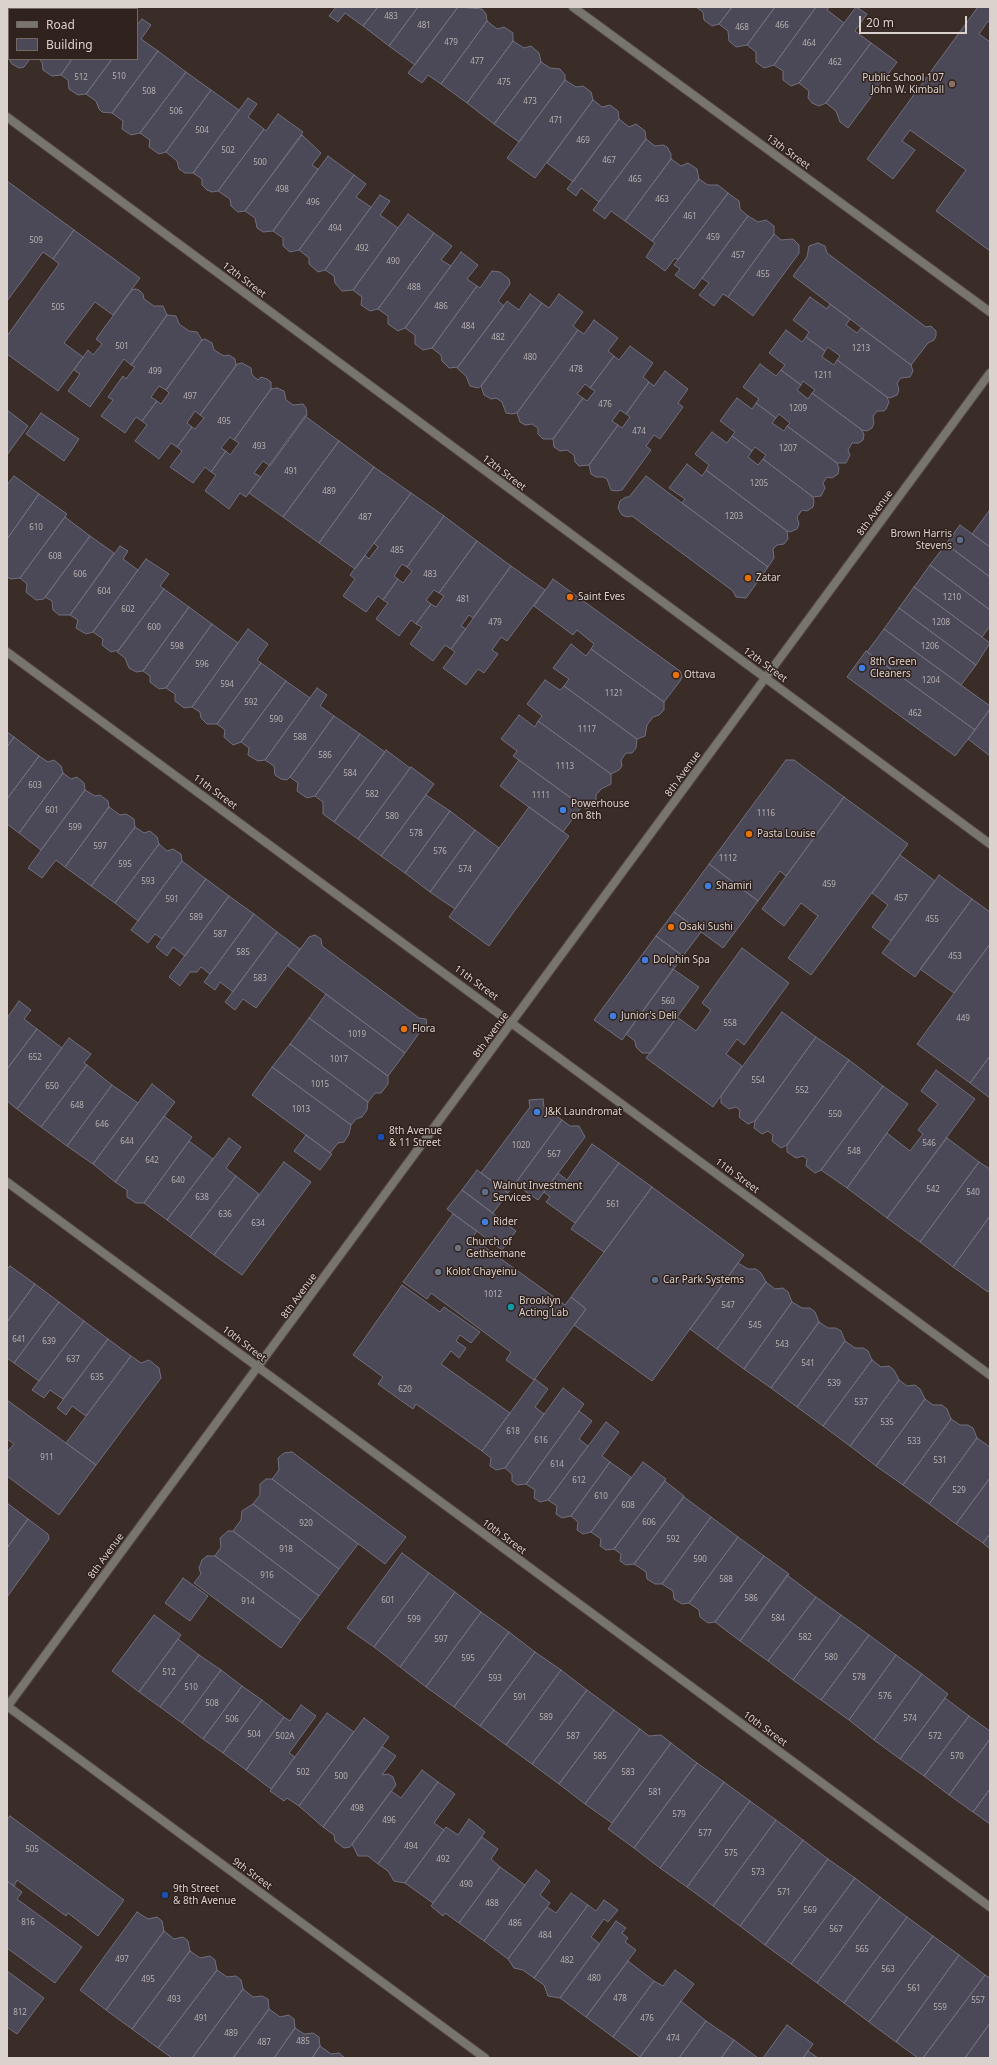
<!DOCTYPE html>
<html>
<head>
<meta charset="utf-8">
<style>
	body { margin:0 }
	#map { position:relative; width:997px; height:2065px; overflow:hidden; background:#3a2c27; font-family:"Noto Sans",sans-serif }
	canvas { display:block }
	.frame { position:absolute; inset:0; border:8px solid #dbd1cd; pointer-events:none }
	.legend { position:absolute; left:8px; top:8px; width:130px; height:52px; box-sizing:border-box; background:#30221d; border:1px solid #746863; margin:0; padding:5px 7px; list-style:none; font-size:12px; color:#dbd1cd }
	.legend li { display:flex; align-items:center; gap:8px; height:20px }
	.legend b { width:20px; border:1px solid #746863 }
	.scale { position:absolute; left:859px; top:16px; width:108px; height:18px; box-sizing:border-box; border:2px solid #dbd1cd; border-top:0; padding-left:5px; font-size:12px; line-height:14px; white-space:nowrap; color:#dbd1cd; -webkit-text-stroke:3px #30221d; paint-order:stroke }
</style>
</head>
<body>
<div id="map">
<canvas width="997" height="2065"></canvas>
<div class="frame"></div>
<ul class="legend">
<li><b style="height:5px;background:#78746e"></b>Road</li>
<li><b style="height:11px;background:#4b4957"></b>Building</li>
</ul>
<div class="scale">20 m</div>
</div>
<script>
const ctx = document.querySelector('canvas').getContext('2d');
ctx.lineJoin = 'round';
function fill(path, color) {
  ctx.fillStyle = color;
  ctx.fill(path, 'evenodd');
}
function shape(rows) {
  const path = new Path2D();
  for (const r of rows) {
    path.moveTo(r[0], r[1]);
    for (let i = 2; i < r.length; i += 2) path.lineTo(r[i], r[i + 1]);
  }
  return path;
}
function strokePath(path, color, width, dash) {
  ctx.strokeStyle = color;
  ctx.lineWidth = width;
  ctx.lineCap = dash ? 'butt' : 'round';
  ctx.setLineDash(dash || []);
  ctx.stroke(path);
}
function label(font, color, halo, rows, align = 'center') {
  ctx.font = font + ' "Noto Sans",sans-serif';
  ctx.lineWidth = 3;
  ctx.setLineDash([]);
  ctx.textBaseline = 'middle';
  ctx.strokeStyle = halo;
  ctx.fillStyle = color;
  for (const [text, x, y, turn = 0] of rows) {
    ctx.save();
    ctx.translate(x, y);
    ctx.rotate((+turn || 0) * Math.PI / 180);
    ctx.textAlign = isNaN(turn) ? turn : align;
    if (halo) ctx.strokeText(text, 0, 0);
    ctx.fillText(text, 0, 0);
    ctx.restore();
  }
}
const building = shape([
	[13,7,50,7,49,9,12,9,13,7],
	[68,7,100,7,103,9,67,9,68,7],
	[336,7,378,7,363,26,345,13,338,22,329,16,336,7],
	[378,7,418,7,389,46,363,26,378,7],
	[418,7,458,7,415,65,389,46,418,7],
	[458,7,482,9,486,14,487,21,441,84,428,75,422,83,408,73,458,7],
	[696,7,732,7,719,24,712,26,704,20,703,12,696,7],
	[732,7,775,7,747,45,736,47,729,41,728,31,719,24,732,7],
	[775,7,816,7,774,65,764,68,756,62,756,52,747,45,775,7],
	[816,7,829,7,827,10,844,23,799,83,791,86,783,80,783,71,774,65,816,7],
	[856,7,867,14,855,31,871,43,826,103,819,106,812,103,808,98,809,91,799,83,856,7],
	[978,7,990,7,990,23,988,21,979,34,990,42,990,251,936,211,966,170,910,130,902,141,915,150,893,179,867,159,978,7],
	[9,13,9,56,7,54,7,15,9,13],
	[142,19,151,25,141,39,158,51,112,113,102,112,99,109,96,101,86,94,112,59,137,59,137,25,142,19],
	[487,21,497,29,504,27,513,33,513,41,467,103,441,84,487,21],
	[513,41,524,48,531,46,539,53,541,62,494,124,467,103,513,41],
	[871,43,897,62,848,128,840,122,836,111,826,103,871,43],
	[158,51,186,72,140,133,131,135,122,129,123,121,112,113,158,51],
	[9,59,30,59,24,67,19,68,12,64,9,59],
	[39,59,72,59,61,75,52,76,43,70,42,62,39,59],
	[72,59,112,59,86,94,78,95,69,89,68,80,61,75,72,59],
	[541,62,550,68,560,69,565,75,565,80,519,142,494,124,541,62],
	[186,72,211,90,166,152,159,154,149,147,150,140,140,133,186,72],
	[565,80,576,87,583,86,591,92,593,100,535,178,507,158,565,80],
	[211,90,239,110,193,173,185,173,179,169,177,161,166,152,211,90],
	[248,98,257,104,248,117,264,129,218,191,212,192,207,190,202,185,202,179,193,173,248,98],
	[593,100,602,107,610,105,618,111,619,119,573,182,547,163,593,100],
	[278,114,303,132,245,211,238,212,231,206,230,199,218,191,264,129,266,131,278,114],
	[619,119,629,127,636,124,645,131,646,139,599,202,581,188,576,196,567,189,619,119],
	[302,135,321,153,312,165,318,169,273,231,263,232,257,228,255,218,245,211,302,135],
	[646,139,655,146,663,145,667,147,671,154,671,159,625,221,611,211,605,219,593,210,646,139],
	[328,156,354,175,299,250,290,252,283,246,283,238,273,231,328,156],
	[671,159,681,166,688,163,697,169,699,179,652,241,625,221,671,159],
	[354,175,366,184,356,197,371,207,325,270,318,272,309,264,309,258,299,250,354,175],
	[699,179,708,185,718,185,728,193,678,260,675,258,665,271,646,257,655,243,652,241,699,179],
	[7,181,74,230,53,259,43,252,7,301,7,181],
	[728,193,739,201,740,209,748,216,694,289,675,275,680,269,674,265,728,193],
	[380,195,390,201,380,215,398,228,353,290,342,291,335,283,334,276,325,270,380,195],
	[408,214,434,233,378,309,370,311,361,305,362,297,353,290,408,214],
	[748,216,758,222,766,220,774,226,774,234,728,297,723,294,714,306,699,295,709,283,702,278,748,216],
	[74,230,140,278,113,315,95,302,64,343,83,357,58,391,7,354,7,336,59,264,53,259,74,230],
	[434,233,452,246,441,260,451,266,405,328,398,331,388,324,388,316,378,309,434,233],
	[774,234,781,240,793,239,799,245,799,253,753,316,728,297,774,234],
	[818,243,825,246,827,253,926,327,931,326,936,331,936,336,934,340,928,343,911,365,793,276,807,257,809,246,818,243],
	[461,252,478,265,467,279,477,286,432,348,423,350,415,344,415,335,405,328,461,252],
	[492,271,500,272,509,279,510,284,498,301,504,306,458,367,449,368,442,361,441,355,432,348,477,286,480,288,492,271],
	[135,289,139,290,143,294,144,299,154,306,163,306,167,315,131,365,124,359,90,407,68,391,80,374,74,370,88,350,93,355,102,344,96,339,132,290,135,289],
	[530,294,542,303,481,386,478,388,470,386,466,376,457,368,507,301,519,310,530,294],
	[559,294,583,312,573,326,578,330,517,413,512,414,506,413,502,402,496,398,491,399,484,395,481,386,542,303,549,308,559,294],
	[810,297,827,309,830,304,850,319,846,325,857,333,861,328,911,365,913,371,910,377,901,378,897,383,899,390,897,395,890,398,887,397,837,360,840,356,828,347,825,351,806,337,809,332,793,320,810,297],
	[167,315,176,316,179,324,189,331,197,332,202,340,166,390,159,386,151,397,157,401,142,421,136,417,125,433,101,416,113,400,108,397,123,376,126,379,135,367,131,365,167,315],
	[594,320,618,338,608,351,614,356,590,388,585,384,577,394,583,398,553,439,543,439,538,434,538,428,532,424,525,425,520,422,517,413,578,330,584,334,594,320],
	[786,330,802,342,806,337,825,351,822,357,834,365,837,360,887,397,889,402,886,409,884,411,877,411,873,416,874,423,872,428,867,431,862,430,812,393,815,390,803,381,801,385,781,370,785,365,769,353,786,330],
	[205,339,212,343,214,350,224,356,229,355,235,359,236,366,200,415,195,411,187,423,192,427,177,447,171,443,159,459,135,441,147,425,142,421,157,401,161,404,169,393,166,390,202,340,205,339],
	[630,346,653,363,643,377,649,382,626,414,620,410,612,421,618,425,589,465,579,466,575,462,574,455,567,450,560,451,554,447,553,439,583,398,587,401,595,391,590,388,614,356,619,360,630,346],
	[242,363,251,368,252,375,258,380,261,377,267,379,271,382,271,389,234,440,230,437,221,448,226,451,211,472,205,467,193,483,170,467,182,451,177,447,192,427,195,429,204,418,200,415,237,364,242,363],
	[760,364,776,376,781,370,801,385,797,390,808,399,812,393,862,430,864,435,863,440,859,443,852,443,848,450,850,455,846,463,837,463,787,426,790,423,779,414,776,418,756,403,759,399,743,387,760,364],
	[665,371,688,389,678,403,683,407,660,439,654,435,646,446,651,450,622,490,616,491,611,490,607,479,603,477,596,477,591,474,589,465,618,425,622,428,630,417,626,414,649,382,654,386,665,371],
	[277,388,284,391,286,400,293,405,303,404,306,408,307,415,270,466,263,461,254,473,261,477,246,497,240,493,229,509,205,491,216,475,211,472,226,451,230,455,239,443,234,440,271,389,277,388],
	[737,398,752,409,756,403,776,418,772,423,784,431,787,426,837,463,839,468,838,474,832,478,827,477,823,483,825,488,821,496,813,497,763,459,766,455,755,447,752,451,732,436,735,432,720,421,737,398],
	[7,410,28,426,7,455,7,410],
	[41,413,79,439,64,461,26,434,41,413],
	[305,416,339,441,283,517,249,493,305,416],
	[712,432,727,443,732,436,752,451,748,457,758,465,763,459,813,497,814,502,813,507,807,511,802,510,797,517,799,524,797,529,790,532,787,531,706,470,709,465,695,454,712,432],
	[339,441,374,467,319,543,283,517,339,441],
	[687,464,702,476,706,470,787,531,788,539,784,544,777,545,773,549,774,558,768,567,682,503,685,499,669,488,687,464],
	[374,467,411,493,355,569,319,543,374,467],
	[14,476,39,494,7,539,7,485,14,476],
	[646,476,768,567,746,598,736,597,733,591,632,516,627,517,622,515,618,508,620,501,626,497,629,497,646,476],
	[411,493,444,516,407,567,402,564,394,576,398,579,383,600,378,596,366,612,343,596,355,579,350,575,365,555,369,559,378,547,374,543,411,493],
	[39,494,67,514,20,578,11,579,7,577,7,539,39,494],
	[989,511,990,512,990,547,972,534,989,511],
	[444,516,477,541,439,593,434,590,426,600,431,604,416,624,411,620,399,636,376,619,388,603,383,600,398,579,403,583,412,571,407,567,444,516],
	[65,517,90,536,44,599,36,600,26,592,27,584,20,578,65,517],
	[960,525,990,547,990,577,946,544,960,525],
	[90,536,114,553,70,615,59,615,53,610,52,601,45,597,90,536],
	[477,541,511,566,473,618,469,615,461,626,466,629,451,649,445,645,433,661,410,644,422,627,416,624,431,604,436,607,444,596,439,593,477,541],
	[946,544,990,577,990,610,930,565,946,544],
	[120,546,128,551,123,559,138,570,93,632,86,634,76,628,78,620,70,615,120,546],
	[146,559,169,574,160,586,164,589,119,650,111,652,102,645,103,639,93,632,146,559],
	[930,565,990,610,990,626,982,637,914,587,930,565],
	[511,566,545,590,507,641,501,637,492,650,498,654,484,673,478,669,466,685,443,668,455,652,451,649,511,566],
	[553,579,680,671,682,677,680,681,664,702,591,649,594,644,577,630,573,635,534,606,553,579],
	[914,587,990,643,976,665,899,608,914,587],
	[164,589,189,607,143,671,136,672,129,668,125,658,117,652,164,589],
	[189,607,212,624,166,688,159,689,150,682,150,676,143,671,189,607],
	[899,608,976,665,961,685,884,629,899,608],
	[212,624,238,643,192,707,184,708,175,701,175,694,166,688,212,624],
	[248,629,268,644,257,660,261,663,217,724,207,724,201,718,200,712,192,707,248,629],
	[884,629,990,706,990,709,975,730,867,652,884,629],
	[571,644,586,656,591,649,664,702,664,710,659,715,653,717,647,725,645,736,637,739,564,686,569,679,553,668,571,644],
	[866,651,975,730,955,756,847,677,866,651],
	[261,663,286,681,241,742,233,745,224,737,225,730,217,724,261,663],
	[545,680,560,690,564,686,637,739,636,748,632,753,626,753,621,760,622,766,619,770,611,774,538,721,542,716,527,704,545,680],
	[286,681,310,698,265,760,258,761,248,755,249,748,241,742,286,681],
	[317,688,327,695,320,706,334,716,290,777,287,780,281,779,275,775,274,766,265,760,317,688],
	[990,709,990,756,968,739,990,709],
	[519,715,535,727,538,721,611,774,611,784,601,789,596,795,596,802,594,806,586,809,513,756,517,751,501,739,519,715],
	[334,716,360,734,315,796,307,798,297,791,298,783,290,777,334,716],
	[7,732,14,737,7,747,7,732],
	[360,734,385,752,334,822,323,814,323,802,315,796,360,734],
	[14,737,39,756,7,799,7,747,14,737],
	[386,750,410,768,358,839,334,822,386,750],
	[39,756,48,762,54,760,61,766,63,773,19,833,7,824,7,799,39,756],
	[519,760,582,806,563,832,500,786,519,760],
	[786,760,794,760,844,797,786,876,780,871,758,901,709,864,786,760],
	[411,767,434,784,381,856,358,839,411,767],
	[63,773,71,779,77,777,84,783,85,790,41,850,19,833,63,773],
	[85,790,95,796,100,795,108,801,109,807,65,867,56,860,42,878,28,868,85,790],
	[426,795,450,811,405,873,381,856,426,795],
	[844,797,908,844,811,975,788,958,818,916,801,903,784,926,762,909,844,797],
	[109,807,120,815,126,814,134,819,135,827,91,886,65,867,109,807],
	[529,807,569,836,489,946,449,917,529,807],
	[450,811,475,830,430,892,405,873,450,811],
	[135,827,144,833,150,831,157,837,159,844,115,903,91,886,135,827],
	[475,830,499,848,455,909,430,892,475,830],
	[159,844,167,851,173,849,181,854,182,861,138,921,115,903,159,844],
	[900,855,935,881,891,941,872,927,888,905,872,893,900,855],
	[182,861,206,879,162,939,155,934,148,943,131,930,182,861],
	[709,864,758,901,723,948,674,912,709,864],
	[939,875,972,899,915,977,882,953,939,875],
	[206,879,229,896,185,956,173,947,167,956,156,947,206,879],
	[229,896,254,914,210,974,201,967,197,972,190,972,180,986,169,977,229,896],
	[972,899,990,912,990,944,954,993,920,969,972,899],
	[674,912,701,932,683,956,656,936,674,912],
	[254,914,277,932,233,992,220,982,215,990,204,982,254,914],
	[277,932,300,949,256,1008,243,999,235,1010,225,1002,277,932],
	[315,935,321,939,322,946,419,1018,426,1019,427,1026,422,1029,405,1053,288,966,309,937,315,935],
	[656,936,683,956,622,1040,594,1020,656,936],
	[990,944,990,1056,970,1083,917,1044,990,944],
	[742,948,789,983,744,1045,737,1039,726,1054,742,1066,713,1107,646,1058,677,1017,696,1031,711,1010,702,1003,742,948],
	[673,969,699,987,651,1053,642,1053,636,1047,635,1041,626,1034,673,969],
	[326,994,405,1053,388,1076,309,1018,326,994],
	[19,1001,31,1010,24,1019,37,1029,7,1069,7,1018,19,1001],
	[782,1012,816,1037,755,1121,748,1124,739,1117,740,1110,736,1107,729,1109,721,1103,721,1096,782,1012],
	[309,1018,388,1076,388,1084,381,1093,375,1093,368,1102,290,1044,309,1018],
	[37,1029,62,1048,17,1109,7,1101,7,1069,37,1029],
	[816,1037,849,1060,787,1145,781,1148,772,1141,773,1135,768,1131,762,1134,754,1128,755,1121,816,1037],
	[69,1038,91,1054,84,1063,87,1065,41,1127,17,1109,69,1038],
	[290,1044,368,1102,367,1110,362,1117,356,1119,351,1125,272,1067,290,1044],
	[990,1056,990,1098,970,1083,990,1056],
	[849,1060,883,1086,821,1170,815,1173,806,1166,807,1159,803,1156,796,1158,787,1152,787,1145,849,1060],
	[87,1065,112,1085,67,1146,41,1127,87,1065],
	[272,1067,351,1125,349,1134,344,1142,338,1143,330,1153,252,1095,272,1067],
	[936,1070,975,1099,887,1218,847,1188,887,1133,910,1151,923,1134,918,1130,938,1104,921,1091,936,1070],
	[152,1084,175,1102,115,1182,93,1164,152,1084],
	[112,1085,138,1103,93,1164,67,1146,112,1085],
	[883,1086,908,1104,847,1188,821,1170,883,1086],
	[543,1099,544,1107,562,1120,508,1193,481,1173,530,1107,529,1100,543,1099],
	[164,1116,192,1137,144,1203,136,1203,127,1197,127,1190,115,1182,164,1116],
	[562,1120,570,1126,579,1126,585,1137,538,1200,515,1184,562,1120],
	[306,1135,332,1154,320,1170,294,1151,306,1135],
	[229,1138,241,1147,226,1168,236,1176,190,1237,167,1220,229,1138],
	[947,1138,979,1162,920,1242,887,1218,947,1138],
	[189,1141,213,1159,167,1220,144,1203,189,1141],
	[592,1144,619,1163,575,1223,546,1202,550,1197,544,1192,558,1173,567,1180,592,1144],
	[284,1162,311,1182,242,1275,214,1255,284,1162],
	[979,1162,990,1169,990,1216,953,1267,920,1242,979,1162],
	[619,1163,652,1187,604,1252,571,1229,619,1163],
	[477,1170,508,1193,493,1213,462,1190,477,1170],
	[236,1176,259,1194,214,1255,190,1237,236,1176],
	[652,1187,744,1255,652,1381,574,1325,586,1309,571,1297,652,1187],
	[462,1190,516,1231,502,1250,447,1209,462,1190],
	[453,1214,477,1231,472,1238,565,1305,571,1297,586,1309,534,1380,506,1360,511,1352,431,1293,427,1299,403,1282,453,1214],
	[990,1216,990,1289,988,1292,953,1267,990,1216],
	[738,1263,748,1269,756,1269,761,1273,766,1282,717,1349,690,1329,738,1263],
	[10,1266,35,1284,7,1322,7,1269,10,1266],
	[766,1282,775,1289,783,1288,788,1292,792,1302,744,1369,717,1349,766,1282],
	[35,1284,59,1302,14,1363,7,1358,7,1322,35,1284],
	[402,1285,440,1312,444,1307,480,1332,471,1343,460,1335,456,1341,466,1348,459,1358,451,1351,441,1364,510,1413,482,1451,416,1404,413,1409,378,1384,383,1377,353,1355,402,1285],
	[59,1302,84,1321,39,1381,14,1363,59,1302],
	[792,1302,802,1308,810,1308,815,1312,819,1322,771,1388,744,1369,792,1302],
	[84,1321,108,1339,63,1399,50,1390,44,1398,32,1390,84,1321],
	[819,1322,828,1328,836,1328,841,1331,845,1341,797,1407,771,1388,819,1322],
	[108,1339,131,1356,86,1416,72,1406,66,1415,57,1408,108,1339],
	[845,1341,855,1348,863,1348,868,1351,872,1360,823,1426,797,1407,845,1341],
	[131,1356,141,1363,149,1360,159,1368,161,1378,96,1465,66,1443,131,1356],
	[872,1360,881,1367,889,1366,894,1370,899,1380,850,1446,823,1426,872,1360],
	[535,1379,548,1389,535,1407,544,1414,505,1468,496,1470,490,1466,491,1458,482,1451,535,1379],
	[899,1380,907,1386,915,1385,920,1389,925,1399,876,1466,850,1446,899,1380],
	[563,1388,584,1404,526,1484,517,1485,512,1481,512,1474,505,1468,563,1388],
	[925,1399,933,1405,942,1405,947,1409,951,1419,903,1485,876,1466,925,1399],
	[7,1400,96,1465,59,1515,7,1476,7,1450,8,1451,14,1444,7,1439,7,1400],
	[579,1411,592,1421,579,1439,588,1446,548,1500,540,1502,534,1498,535,1490,526,1484,579,1411],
	[951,1419,960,1425,968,1425,973,1428,977,1438,929,1504,903,1485,951,1419],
	[606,1422,619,1432,602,1456,610,1462,571,1516,562,1518,556,1514,557,1506,548,1500,606,1422],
	[977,1438,990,1447,990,1478,956,1524,929,1504,977,1438],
	[292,1452,406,1537,385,1564,272,1479,279,1470,278,1458,284,1453,292,1452],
	[610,1462,631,1477,591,1532,583,1534,577,1530,578,1522,571,1516,610,1462],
	[643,1462,666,1479,614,1549,606,1550,600,1546,601,1539,591,1532,643,1462],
	[990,1478,990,1534,983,1543,956,1524,990,1478],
	[266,1479,272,1479,358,1544,339,1569,253,1504,260,1495,260,1484,266,1479],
	[665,1481,684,1496,634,1564,626,1565,620,1561,621,1554,614,1549,665,1481],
	[684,1497,711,1517,662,1584,655,1584,647,1579,646,1572,634,1564,684,1497],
	[7,1503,28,1519,7,1548,7,1503],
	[253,1504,339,1569,319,1596,233,1531,241,1520,242,1511,253,1504],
	[711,1517,738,1537,689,1603,682,1604,674,1599,673,1591,662,1584,711,1517],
	[28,1519,48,1534,49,1539,7,1597,7,1548,28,1519],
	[228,1531,233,1531,319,1596,301,1620,215,1556,221,1547,220,1538,228,1531],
	[990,1534,990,1549,983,1543,990,1534],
	[738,1537,764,1556,715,1622,708,1623,700,1617,699,1610,689,1603,738,1537],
	[402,1553,429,1573,374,1647,347,1628,402,1553],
	[207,1556,215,1556,301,1620,281,1648,194,1583,201,1574,199,1568,202,1560,207,1556],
	[764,1556,789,1574,740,1641,715,1622,764,1556],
	[429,1573,455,1592,400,1667,374,1647,429,1573],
	[787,1575,816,1597,768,1661,740,1641,787,1575],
	[183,1578,208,1596,190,1621,165,1603,183,1578],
	[455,1592,481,1612,426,1687,400,1667,455,1592],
	[816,1597,841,1615,793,1680,768,1661,816,1597],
	[481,1612,509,1632,454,1707,426,1687,481,1612],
	[154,1615,181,1635,139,1692,112,1671,154,1615],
	[841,1615,869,1635,821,1700,793,1680,841,1615],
	[509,1632,535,1652,480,1726,454,1707,509,1632],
	[869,1635,896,1655,849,1720,821,1700,869,1635],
	[178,1639,199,1655,160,1707,139,1692,178,1639],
	[535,1652,561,1670,506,1745,480,1726,535,1652],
	[199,1655,221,1670,182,1723,160,1707,199,1655],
	[896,1655,922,1674,874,1740,849,1720,896,1655],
	[221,1670,242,1686,203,1739,182,1723,221,1670],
	[561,1670,587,1690,532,1764,506,1745,561,1670],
	[922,1674,948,1694,900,1759,874,1740,922,1674],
	[242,1686,262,1700,223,1753,203,1739,242,1686],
	[587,1690,614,1710,559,1784,532,1764,587,1690],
	[945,1698,969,1716,924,1776,900,1759,945,1698],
	[262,1700,284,1717,246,1770,223,1753,262,1700],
	[301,1705,316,1716,289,1753,295,1757,271,1789,246,1770,284,1717,290,1721,301,1705],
	[614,1710,640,1729,585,1804,559,1784,614,1710],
	[327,1713,354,1732,299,1806,287,1798,284,1801,270,1791,327,1713],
	[969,1716,990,1731,990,1739,949,1795,924,1776,969,1716],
	[364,1718,389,1737,323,1827,299,1806,364,1718],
	[640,1729,649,1736,661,1735,671,1743,612,1823,585,1804,640,1729],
	[990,1739,990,1789,973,1812,949,1795,990,1739],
	[671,1743,697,1763,634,1848,608,1829,671,1743],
	[383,1747,396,1756,382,1775,388,1774,393,1777,396,1785,350,1847,344,1848,335,1841,334,1835,323,1827,383,1747],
	[697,1763,724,1782,660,1868,634,1848,697,1763],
	[422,1770,438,1782,378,1864,368,1856,358,1856,352,1844,391,1791,401,1798,422,1770],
	[438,1782,455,1794,434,1823,444,1830,405,1883,394,1881,388,1871,378,1864,438,1782],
	[724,1782,750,1801,687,1887,660,1868,724,1782],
	[990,1789,990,1824,973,1812,990,1789],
	[750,1801,776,1820,713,1906,687,1887,750,1801],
	[10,1816,124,1900,98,1936,68,1913,66,1916,17,1880,14,1886,7,1881,7,1820,10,1816],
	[469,1819,485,1832,433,1903,405,1883,446,1827,458,1835,469,1819],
	[776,1820,803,1840,740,1926,713,1906,776,1820],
	[482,1837,498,1849,491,1859,500,1867,459,1923,445,1913,443,1916,431,1906,482,1837],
	[803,1840,828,1859,765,1945,740,1926,803,1840],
	[828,1859,855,1878,791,1964,765,1945,828,1859],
	[500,1867,525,1885,484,1941,459,1923,500,1867],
	[536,1870,550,1881,540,1895,550,1903,508,1959,484,1941,536,1870],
	[855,1878,880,1897,817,1983,791,1964,855,1878],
	[7,1881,22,1892,17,1899,82,1947,55,1983,7,1948,7,1881],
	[571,1893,588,1905,534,1978,523,1970,514,1968,508,1959,547,1907,556,1913,571,1893],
	[880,1897,907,1917,844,2003,817,1983,880,1897],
	[604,1900,618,1910,608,1922,604,1919,591,1937,600,1944,560,1998,548,1996,544,1985,534,1978,588,1905,596,1911,604,1900],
	[137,1912,148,1919,157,1917,162,1921,164,1931,106,2010,80,1990,137,1912],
	[907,1917,933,1936,869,2022,844,2003,907,1917],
	[616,1921,626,1928,622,1933,628,1938,625,1942,636,1950,586,2017,560,1998,616,1921],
	[164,1931,174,1939,183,1937,188,1941,190,1951,132,2029,106,2010,164,1931],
	[933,1936,959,1955,896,2042,869,2022,933,1936],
	[190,1951,200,1958,210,1956,215,1960,217,1970,158,2048,132,2029,190,1951],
	[959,1955,985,1975,923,2058,918,2058,896,2042,959,1955],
	[628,1961,654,1981,613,2037,586,2017,628,1961],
	[217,1970,227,1977,236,1976,241,1980,243,1989,192,2058,172,2058,158,2048,217,1970],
	[675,1970,694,1984,640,2057,613,2037,654,1981,663,1986,675,1970],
	[7,1971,44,1998,17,2034,7,2027,7,1971],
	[985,1975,990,1978,990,2023,965,2058,923,2058,985,1975],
	[243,1989,253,1997,262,1996,268,1999,269,2009,233,2058,192,2058,243,1989],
	[681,2001,706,2021,679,2058,642,2058,640,2057,681,2001],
	[269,2009,280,2017,289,2015,294,2019,295,2028,274,2058,233,2058,269,2009],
	[706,2021,734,2040,721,2058,679,2058,706,2021],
	[990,2023,990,2058,965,2058,990,2023],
	[787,2025,813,2044,803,2058,763,2058,787,2025],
	[295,2028,304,2034,313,2033,319,2037,320,2046,312,2058,274,2058,295,2028],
	[734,2040,758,2058,721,2058,734,2040],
	[320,2046,331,2054,339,2053,345,2058,312,2058,320,2046],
	[808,2051,818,2058,803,2058,808,2051]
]);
fill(building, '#4b4957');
strokePath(building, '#716f7e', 1);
const minor = shape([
	[573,7,990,312],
	[7,117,990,844],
	[7,652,990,1375],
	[7,1182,990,1907],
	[7,1707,990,373]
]);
const tertiary = shape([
	[7,1706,485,2058]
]);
strokePath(minor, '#574a45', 10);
strokePath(tertiary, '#574a45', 10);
strokePath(minor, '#78746e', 8);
strokePath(tertiary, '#78746e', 8);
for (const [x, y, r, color] of [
	[952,84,4,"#8d6e63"],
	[960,540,4,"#5c6f8a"],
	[748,578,4,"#e8710a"],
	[570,597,4,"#e8710a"],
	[862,668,4,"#3f7fe0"],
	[676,675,4,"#e8710a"],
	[563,810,4,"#3f7fe0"],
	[749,834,4,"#e8710a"],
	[708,886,4,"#3f7fe0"],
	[671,927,4,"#e8710a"],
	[645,960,4,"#3f7fe0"],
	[613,1016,4,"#3f7fe0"],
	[404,1029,4,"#e8710a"],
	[537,1112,4,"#3f7fe0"],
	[381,1137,4,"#1a4fb4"],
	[485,1192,4,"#5c6f8a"],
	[485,1222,4,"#3f7fe0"],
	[458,1248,4,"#6b7280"],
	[438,1272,4,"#6b7280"],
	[655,1280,4,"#5c6f8a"],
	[511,1307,4,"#0f9aa8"],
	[165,1895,4,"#1a4fb4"]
]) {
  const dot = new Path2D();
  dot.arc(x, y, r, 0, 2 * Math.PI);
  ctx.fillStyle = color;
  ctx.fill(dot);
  strokePath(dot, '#30221d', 1.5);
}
label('8px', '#b7afb0', null, [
	["483",391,17],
	["481",424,26],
	["466",782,26],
	["468",742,28],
	["479",451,43],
	["464",809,44],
	["477",477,62],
	["462",835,63],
	["510",119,77],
	["512",81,78],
	["475",504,83],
	["508",149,92],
	["473",530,102],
	["506",176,112],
	["471",556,121],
	["504",202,131],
	["469",583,141],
	["502",228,151],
	["467",609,161],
	["500",260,163],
	["465",635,180],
	["498",282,190],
	["463",662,200],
	["496",313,203],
	["461",690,217],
	["494",335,229],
	["459",713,238],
	["509",36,241],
	["492",362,249],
	["457",738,256],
	["490",393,262],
	["455",763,275],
	["488",414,288],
	["486",441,307],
	["505",58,308],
	["484",468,327],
	["482",498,338],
	["501",122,347],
	["1213",861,349],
	["480",530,358],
	["478",576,370],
	["499",155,372],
	["1211",823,376],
	["497",190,397],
	["476",605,405],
	["1209",798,409],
	["495",224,422],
	["474",639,432],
	["493",259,447],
	["1207",788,449],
	["491",291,472],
	["1205",759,484],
	["489",329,492],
	["1203",734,517],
	["487",365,518],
	["610",36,528],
	["485",397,551],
	["608",55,557],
	["606",80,575],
	["483",430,575],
	["604",104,592],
	["1210",952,598],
	["481",463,600],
	["602",128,610],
	["479",495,623],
	["1208",941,623],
	["600",154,628],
	["598",177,647],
	["1206",930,647],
	["596",202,665],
	["1204",931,681],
	["594",227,685],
	["1121",614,694],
	["592",251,703],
	["462",915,714],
	["590",276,720],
	["1117",587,730],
	["588",300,738],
	["586",325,756],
	["1113",565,767],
	["584",350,774],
	["603",35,786],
	["582",372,795],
	["1111",541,796],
	["601",52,811],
	["1116",766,814],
	["580",392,817],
	["599",75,828],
	["578",416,834],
	["597",100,847],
	["576",440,852],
	["1112",728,859],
	["595",125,865],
	["574",465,870],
	["593",148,882],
	["459",829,885],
	["457",901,899],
	["591",172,900],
	["589",196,918],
	["455",932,920],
	["587",220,935],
	["585",243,953],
	["453",955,957],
	["583",260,979],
	["560",668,1002],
	["449",963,1019],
	["558",730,1024],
	["1019",357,1035],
	["652",35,1058],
	["1017",339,1060],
	["554",758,1081],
	["1015",320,1085],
	["650",52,1087],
	["552",802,1091],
	["648",77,1106],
	["1013",301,1110],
	["550",835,1115],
	["646",102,1125],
	["644",127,1142],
	["546",929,1144],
	["1020",521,1146],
	["548",854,1152],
	["567",554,1155],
	["642",152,1161],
	["640",178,1181],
	["542",933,1190],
	["540",973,1193],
	["638",202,1198],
	["561",613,1205],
	["636",225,1215],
	["634",258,1224],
	["1012",493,1295],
	["547",728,1306],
	["545",755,1326],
	["641",19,1340],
	["639",49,1342],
	["543",782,1345],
	["637",73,1360],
	["541",808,1364],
	["635",97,1378],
	["539",834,1384],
	["620",405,1390],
	["537",861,1403],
	["535",887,1423],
	["618",513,1432],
	["616",541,1441],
	["533",914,1442],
	["911",47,1458],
	["531",940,1461],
	["614",557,1465],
	["612",579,1481],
	["529",959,1491],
	["610",601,1497],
	["608",628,1506],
	["606",649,1523],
	["920",306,1524],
	["592",673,1540],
	["918",286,1550],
	["590",700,1560],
	["916",267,1576],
	["588",726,1580],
	["586",751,1599],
	["601",388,1601],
	["914",248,1602],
	["584",778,1619],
	["599",414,1620],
	["582",805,1638],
	["597",441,1640],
	["580",831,1658],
	["595",468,1659],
	["512",169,1673],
	["578",859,1678],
	["593",495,1679],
	["510",191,1688],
	["576",885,1697],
	["591",520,1698],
	["508",212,1704],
	["589",546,1718],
	["574",910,1719],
	["506",232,1720],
	["504",254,1735],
	["502A",285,1737],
	["587",573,1737],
	["572",935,1737],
	["585",600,1757],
	["570",957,1757],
	["502",303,1773],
	["583",628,1773],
	["500",341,1777],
	["581",655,1793],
	["498",357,1809],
	["579",679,1815],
	["496",389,1821],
	["577",705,1834],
	["494",411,1847],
	["505",32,1850],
	["575",731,1854],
	["492",443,1860],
	["573",758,1873],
	["490",466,1885],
	["571",784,1893],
	["488",492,1904],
	["569",810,1911],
	["816",28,1923],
	["486",515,1924],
	["567",836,1930],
	["484",545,1936],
	["565",862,1950],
	["497",122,1960],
	["482",567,1961],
	["563",888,1970],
	["480",594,1979],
	["495",148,1980],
	["561",914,1989],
	["478",620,1999],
	["493",174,2000],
	["557",978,2001],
	["559",940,2008],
	["812",20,2013],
	["491",201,2019],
	["476",647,2019],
	["489",231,2034],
	["474",673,2039],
	["485",303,2042],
	["487",264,2043]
]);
label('10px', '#dbd1cd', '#30221d', [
	["Public School 107",944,78,"right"],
	["John W. Kimball",944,90,"right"],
	["Brown Harris",952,534,"right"],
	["Stevens",952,546,"right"],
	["Zatar",756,578],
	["Saint Eves",578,597],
	["8th Green",870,662],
	["Cleaners",870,674],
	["Ottava",684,675],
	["Powerhouse",571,804],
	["on 8th",571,816],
	["Pasta Louise",757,834],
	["Shamiri",716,886],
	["Osaki Sushi",679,927],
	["Dolphin Spa",653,960],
	["Junior's Deli",621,1016],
	["Flora",412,1029],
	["J&K Laundromat",545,1112],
	["8th Avenue",389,1131],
	["& 11 Street",389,1143],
	["Walnut Investment",493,1186],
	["Services",493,1198],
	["Rider",493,1222],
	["Church of",466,1242],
	["Gethsemane",466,1254],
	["Kolot Chayeinu",446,1272],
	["Car Park Systems",663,1280],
	["Brooklyn",519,1301],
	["Acting Lab",519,1313],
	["9th Street",173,1889],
	["& 8th Avenue",173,1901]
], 'left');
label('10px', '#dbd1cd', '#30221d', [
	["13th Street",788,152,36],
	["12th Street",244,280,37],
	["12th Street",504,473,37],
	["8th Avenue",875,513,-54],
	["12th Street",765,665,36],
	["8th Avenue",683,774,-54],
	["11th Street",215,792,36],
	["11th Street",476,983,36],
	["8th Avenue",491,1035,-54],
	["11th Street",737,1176,36],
	["8th Avenue",299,1296,-54],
	["10th Street",244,1344,37],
	["10th Street",504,1537,36],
	["8th Avenue",106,1556,-54],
	["10th Street",765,1729,36],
	["9th Street",252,1874,36]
]);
</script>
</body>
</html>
